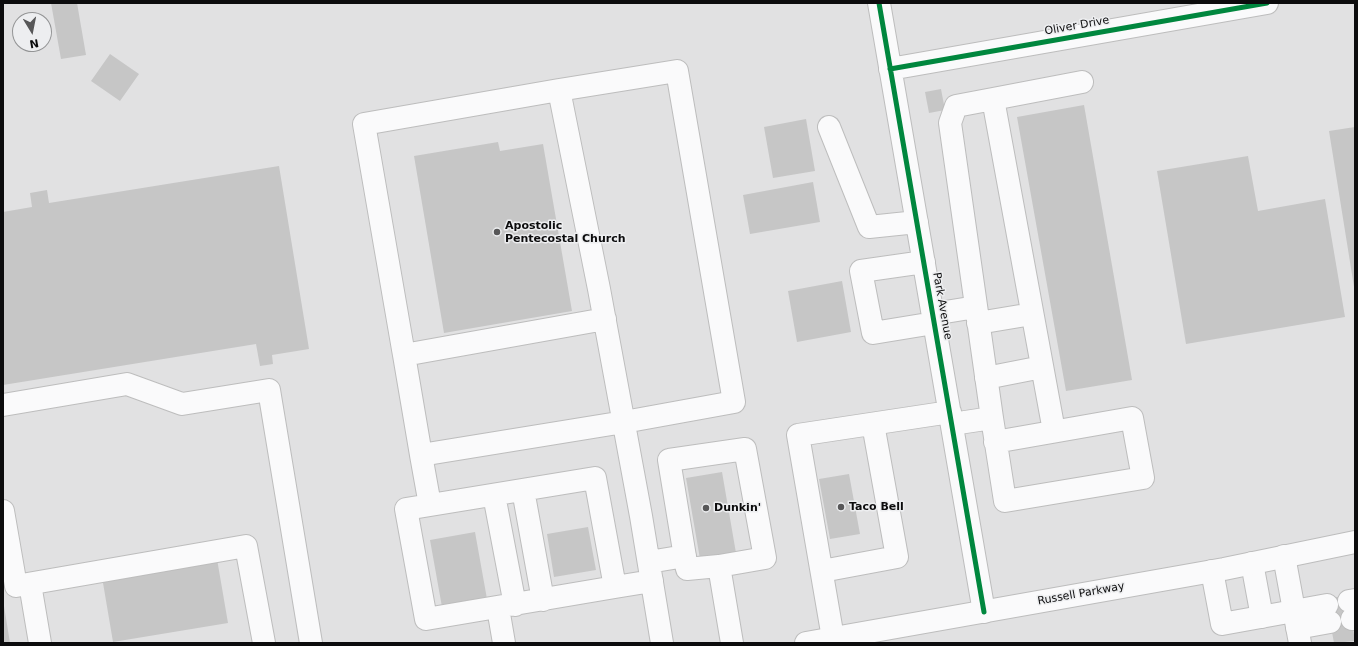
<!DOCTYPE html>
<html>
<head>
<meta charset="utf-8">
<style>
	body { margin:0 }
	#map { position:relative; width:1358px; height:646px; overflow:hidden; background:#e1e1e2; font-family:"DejaVu Sans",sans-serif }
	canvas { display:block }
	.frame { position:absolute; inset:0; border:4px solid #0c0c0d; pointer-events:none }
	.north { position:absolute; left:12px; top:12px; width:40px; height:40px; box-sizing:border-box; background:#edeef0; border:1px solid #939495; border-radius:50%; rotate:170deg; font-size:11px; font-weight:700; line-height:16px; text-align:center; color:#0c0c0d }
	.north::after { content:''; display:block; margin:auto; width:14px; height:18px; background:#575758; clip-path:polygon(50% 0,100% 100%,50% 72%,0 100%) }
</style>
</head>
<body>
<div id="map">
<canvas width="1358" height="646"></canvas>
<div class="frame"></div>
<div class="north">N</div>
</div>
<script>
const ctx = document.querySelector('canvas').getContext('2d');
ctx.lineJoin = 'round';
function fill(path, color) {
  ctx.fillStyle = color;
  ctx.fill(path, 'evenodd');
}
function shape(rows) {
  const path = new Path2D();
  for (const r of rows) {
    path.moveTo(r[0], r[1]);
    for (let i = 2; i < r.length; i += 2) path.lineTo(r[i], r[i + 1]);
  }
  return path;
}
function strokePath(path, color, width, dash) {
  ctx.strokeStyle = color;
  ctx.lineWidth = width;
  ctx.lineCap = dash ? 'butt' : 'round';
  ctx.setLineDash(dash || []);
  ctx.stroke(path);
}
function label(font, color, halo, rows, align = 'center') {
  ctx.font = font + ' "DejaVu Sans",sans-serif';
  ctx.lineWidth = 3;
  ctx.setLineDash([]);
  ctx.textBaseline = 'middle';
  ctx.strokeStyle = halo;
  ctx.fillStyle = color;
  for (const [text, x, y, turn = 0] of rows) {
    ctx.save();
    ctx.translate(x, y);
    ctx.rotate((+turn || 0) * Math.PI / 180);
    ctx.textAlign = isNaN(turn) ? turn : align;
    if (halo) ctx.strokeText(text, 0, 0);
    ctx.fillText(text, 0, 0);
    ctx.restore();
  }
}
fill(shape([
	[51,3,77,3,86,55,61,59],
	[110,54,139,74,120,101,91,81],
	[941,89,945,110,929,113,925,92],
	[1084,105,1132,380,1066,391,1017,117],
	[806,119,815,171,773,178,764,127],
	[1355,127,1355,287,1354,287,1329,131],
	[498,142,500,151,543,144,572,311,444,333,414,156],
	[1248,156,1258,211,1325,199,1345,317,1186,344,1157,171],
	[279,166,309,349,272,355,273,364,260,366,256,344,3,385,3,212,32,207,30,193,47,190,49,203],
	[813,182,820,222,750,234,743,195],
	[842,281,851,332,797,342,788,291],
	[722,472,736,553,700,559,686,478],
	[849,474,860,534,830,539,819,479],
	[588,527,596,570,554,577,547,534],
	[475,532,487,599,442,607,430,540],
	[217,559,228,623,113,642,102,577],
	[1348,595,1355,641,1334,643,1326,599],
	[3,606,4,606,10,643,3,643]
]), '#c6c6c6');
const minor = shape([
	[879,3,984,612],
	[890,69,1267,3],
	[993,99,1082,82],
	[829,127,869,227,917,222],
	[924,262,861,271,873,333,934,323],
	[933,314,976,307],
	[605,319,404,355,364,124,559,90,599,289,641,516,662,643],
	[978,323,1032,314],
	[404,355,421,455,624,422,734,402,677,71,559,90],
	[986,378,1042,367],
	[3,405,127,384,182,404,269,390,311,643],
	[992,418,950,123,956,106,993,99,1054,431],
	[952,424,992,418,1005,501,1143,478,1132,418,995,442],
	[745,449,765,558,719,566,687,569,669,460,745,449],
	[421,455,430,505],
	[595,478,615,587,426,619,406,509,595,478],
	[523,490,543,600],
	[494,495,515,605],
	[3,511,16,586,246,546,264,643],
	[1284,556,1300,643],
	[649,562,685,556],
	[1252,563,1262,617],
	[719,566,732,643],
	[822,571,897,557,873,424],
	[1212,571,1222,624,1327,605],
	[30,584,40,643],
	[615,587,652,581],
	[1349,601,1355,600],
	[498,608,504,643],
	[1352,619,1355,618],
	[1297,628,1330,622],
	[833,638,798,435,950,412]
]);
const major = shape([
	[806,643,1224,569,1355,542]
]);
strokePath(minor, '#bdbdbd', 24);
strokePath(major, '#bdbdbd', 24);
strokePath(minor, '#fafafb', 22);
strokePath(major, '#fafafb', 22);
strokePath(shape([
	[879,3,984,612],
	[890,69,1267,3]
]), '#00873e', 5);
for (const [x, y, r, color] of [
	[497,232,4,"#575758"],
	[841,507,4,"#575758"],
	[706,508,4,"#575758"]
]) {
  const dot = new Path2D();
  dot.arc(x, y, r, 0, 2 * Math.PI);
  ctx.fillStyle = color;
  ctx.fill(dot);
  strokePath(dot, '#edeef0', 1.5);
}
label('11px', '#0c0c0d', '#edeef0', [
	["Oliver Drive",1077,26,-10],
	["Park Avenue",942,306,80],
	["Russell Parkway",1081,594,-10]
]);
label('bold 11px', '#0c0c0d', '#edeef0', [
	["Apostolic",505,226],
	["Pentecostal Church",505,239],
	["Taco Bell",849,507],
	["Dunkin'",714,508]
], 'left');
</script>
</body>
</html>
